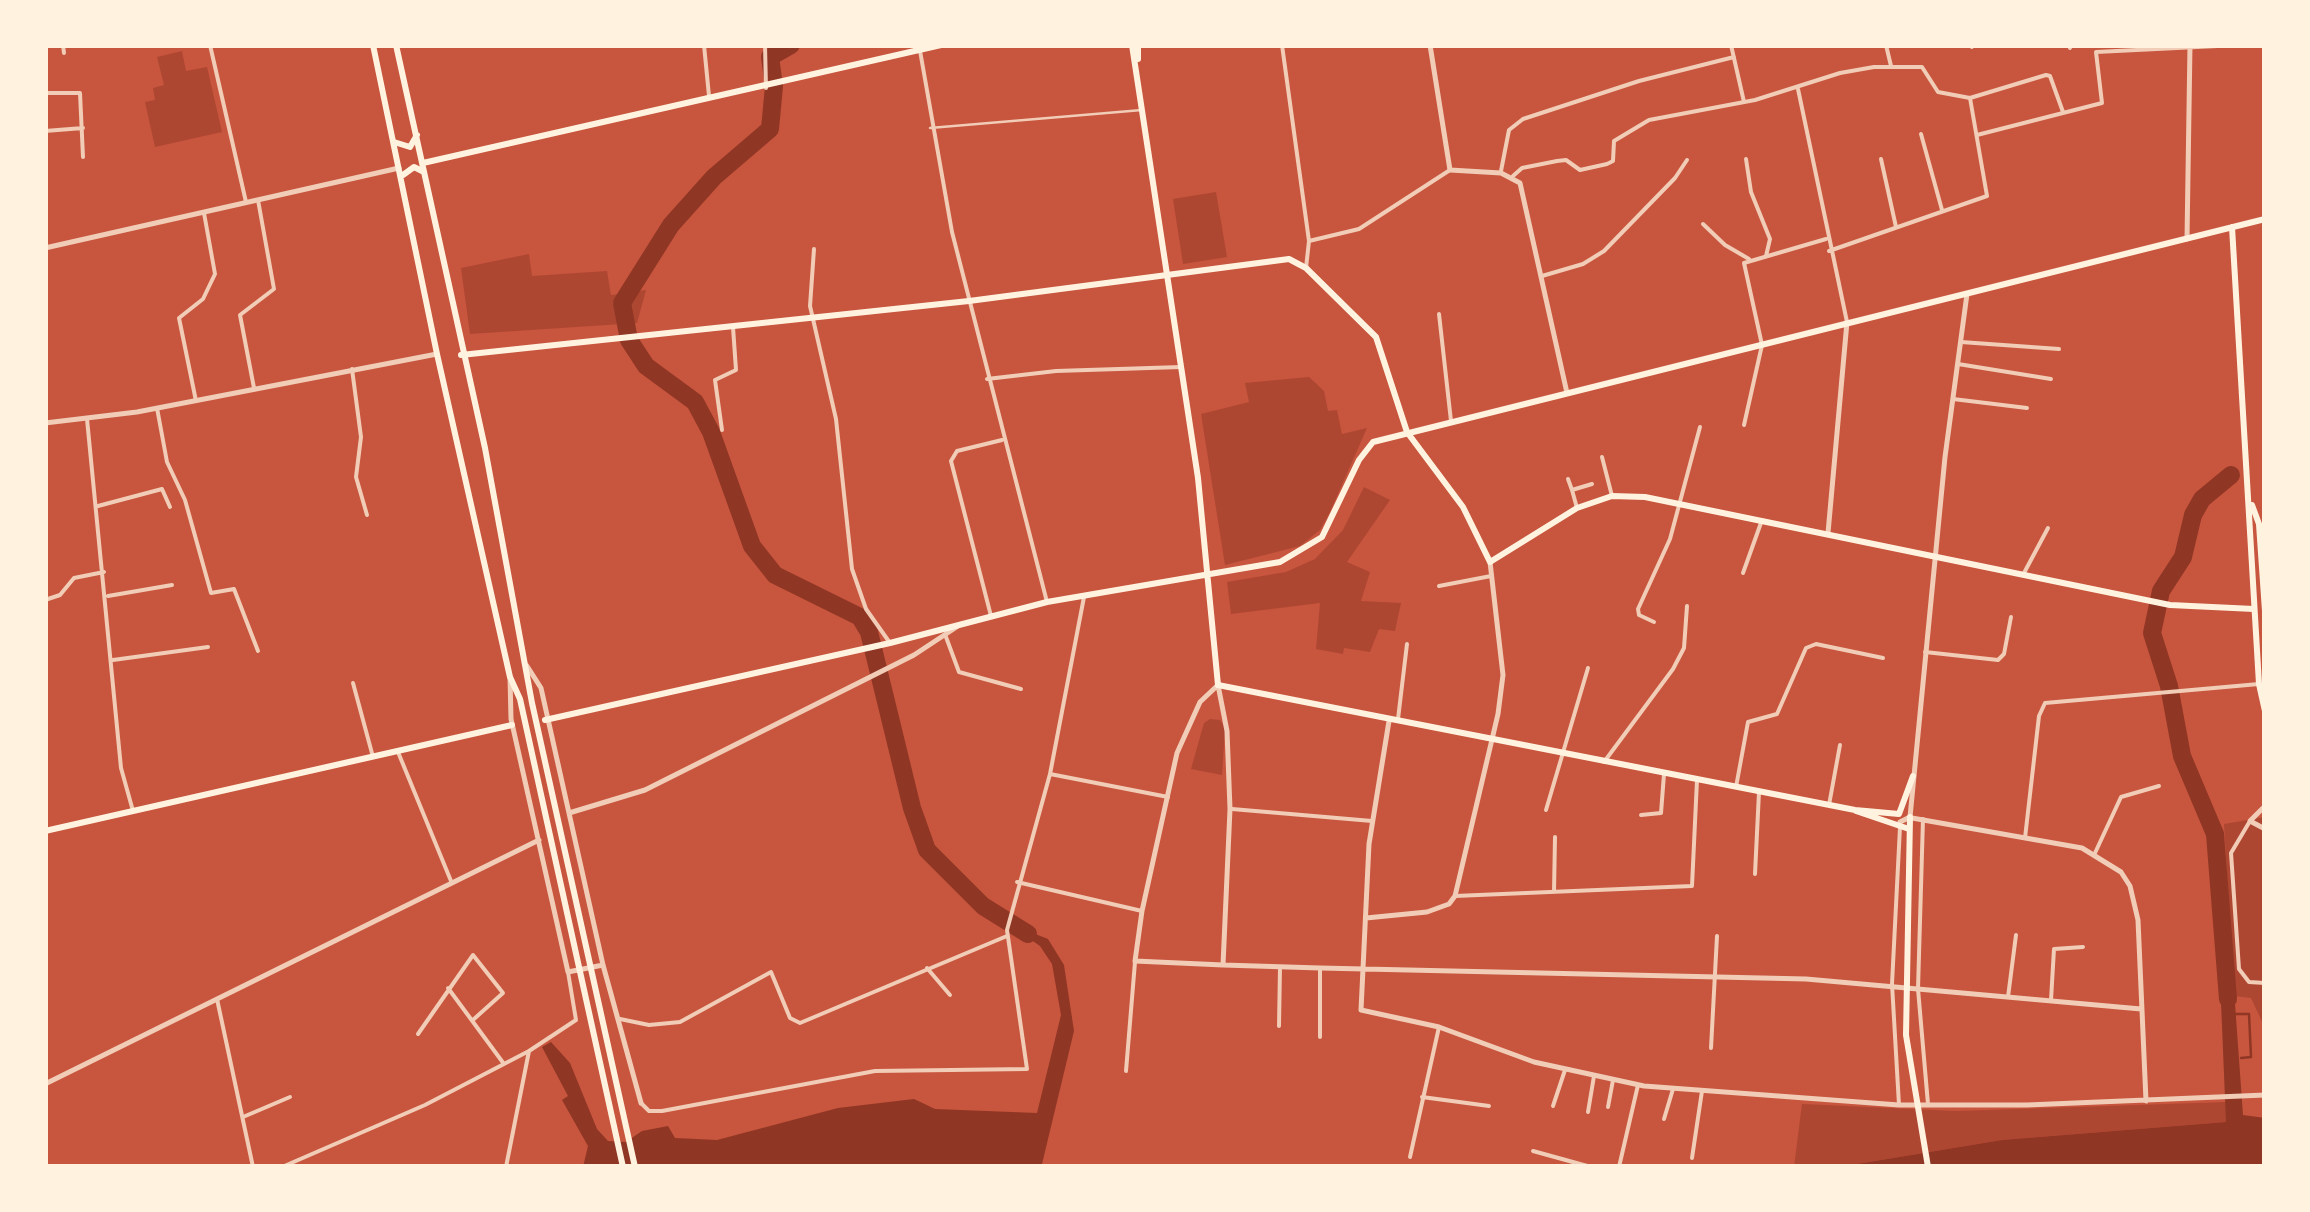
<!DOCTYPE html>
<html>
<head>
<meta charset="utf-8">
<style>
	body { margin:0 }
	#map { position:relative; width:2310px; height:1212px; overflow:hidden; background:#c8553d; font-family:"Titillium Web",sans-serif }
	canvas { display:block }
	.frame { position:absolute; inset:0; border:48px solid #fff3e0; pointer-events:none }
</style>
</head>
<body>
<div id="map">
<canvas width="2310" height="1212"></canvas>
<div class="frame"></div>
</div>
<script>
const ctx = document.querySelector('canvas').getContext('2d');
ctx.lineJoin = 'round';
function fill(path, color) {
  ctx.fillStyle = color;
  ctx.fill(path, 'evenodd');
}
function shape(rows) {
  const path = new Path2D();
  for (const r of rows) {
    path.moveTo(r[0], r[1]);
    for (let i = 2; i < r.length; i += 2) path.lineTo(r[i], r[i + 1]);
  }
  return path;
}
function strokePath(path, color, width, dash) {
  ctx.strokeStyle = color;
  ctx.lineWidth = width;
  ctx.lineCap = dash ? 'butt' : 'round';
  ctx.setLineDash(dash || []);
  ctx.stroke(path);
}
fill(shape([
	[182,51,186,71,207,67,222,132,155,147,145,102,155,100,153,88,164,85,157,57],
	[1216,192,1227,257,1183,264,1173,199],
	[529,254,532,276,607,271,611,295,646,290,637,323,470,334,461,268],
	[1309,377,1324,391,1328,411,1337,410,1342,434,1367,428,1330,512,1320,530,1300,546,1225,565,1201,414,1249,402,1245,383],
	[1364,487,1390,500,1347,562,1370,572,1361,601,1401,603,1395,631,1379,629,1370,652,1344,648,1343,654,1316,649,1320,603,1231,614,1227,582,1286,572,1315,559,1343,530],
	[1210,719,1220,720,1225,728,1222,775,1191,769,1204,723],
	[2265,817,2265,1028,2251,998,2234,996,2224,824],
	[2227,1102,2226,1122,2002,1140,1839,1167,1794,1167,1802,1104,1957,1111]
]), '#ae4732');
fill(shape([
	[1007,923,1048,939,1064,965,1074,1031,1042,1164,1060,1167,583,1167,588,1146,562,1100,568,1096,542,1047,551,1042,570,1063,597,1129,608,1141,626,1142,642,1131,668,1126,675,1138,717,1140,838,1108,914,1099,935,1109,1037,1113,1061,1015,1052,964,1040,946],
	[2233,976,2243,1115,2265,1118,2265,1167,1839,1167,2002,1140,2226,1122,2220,978]
]), '#8f3625');
strokePath(shape([
	[2235,1014,2249,1014,2251,1057,2241,1058]
]), '#8f3625', 2.5);
strokePath(shape([
	[791,45,770,57,774,86,770,129,714,177,671,225,622,303,629,340,646,366,695,402,711,432,752,546,775,575,860,617,869,632,912,808,927,850,983,906,1028,934],
	[2228,999,2215,834,2182,756,2169,686,2152,633,2161,591,2183,557,2193,515,2202,499,2231,475]
]), '#8f3625', 18);
strokePath(shape([
	[930,128,1142,110]
]), '#f1ccb7', 2.5);
strokePath(shape([
	[63,45,64,53],
	[210,45,246,202],
	[704,45,709,96],
	[765,45,766,88],
	[919,45,952,232,1047,602],
	[1282,45,1309,241,1306,268],
	[1731,45,1744,102],
	[1886,45,1891,66],
	[1971,45,1972,47],
	[2069,45,2070,48],
	[1798,89,1847,322],
	[45,93,80,93,83,157],
	[45,131,83,128],
	[1921,134,1942,210],
	[1977,135,2102,103,2096,52,2238,45],
	[1746,159,1751,192,1770,239,1766,256],
	[1881,159,1896,227],
	[1501,171,1509,130,1523,119,1639,81,1734,57],
	[1513,176,1522,168,1557,161,1566,160,1580,170,1607,164,1613,161,1614,141,1649,120,1755,100,1840,73,1874,67,1922,67,1938,92,1970,98,2046,75,2050,76,2063,112],
	[1703,224,1725,245,1749,259],
	[1309,241,1359,229,1450,170],
	[814,249,810,306,836,419,852,569,866,609,890,643],
	[1829,251,1987,196,1970,98],
	[1542,276,1583,264,1604,251,1675,178,1687,160],
	[1439,314,1451,421],
	[1961,342,2059,349],
	[1958,364,2051,379],
	[352,369,361,437,356,477,367,515],
	[987,379,1056,371,1181,367],
	[254,388,240,315,274,289,258,200],
	[1953,399,2027,408],
	[196,401,179,318,203,299,215,274,204,213],
	[157,408,167,462,185,500,211,593,234,589,258,651],
	[87,419,121,768,133,811],
	[1744,425,1762,345,1744,263,1826,239],
	[722,430,715,380,736,370,733,327],
	[1602,457,1612,496],
	[1568,479,1572,490],
	[98,506,162,489,170,507],
	[1577,508,1572,490,1592,484],
	[1743,573,1762,520],
	[2024,573,2048,528],
	[1439,586,1491,576],
	[108,596,172,585],
	[45,600,60,595,74,578,104,572],
	[991,616,951,461,957,451,1002,440],
	[1654,622,1639,615,1638,609,1670,539,1700,427],
	[946,637,959,672,1021,689],
	[1925,652,1998,660,2004,654,2011,617],
	[113,660,208,647],
	[353,683,373,757],
	[1398,719,1407,644],
	[398,752,451,881],
	[1604,762,1673,669,1684,648,1687,606],
	[1050,774,1168,797],
	[1736,787,1748,722,1777,714,1806,648,1816,644,1883,658],
	[1829,805,1840,745],
	[1232,809,1372,821],
	[1546,810,1588,668],
	[1641,815,1661,813,1664,774],
	[1923,819,1918,989,1928,1104],
	[2250,821,2231,853,2239,969,2249,982,2265,983],
	[2025,838,2039,716,2045,703,2259,684],
	[2095,853,2121,797,2159,786],
	[1755,874,1759,792],
	[1017,882,1142,911],
	[1554,892,1555,837],
	[1455,896,1692,886,1697,780],
	[927,968,950,995],
	[448,988,504,1064],
	[2008,997,2016,935],
	[217,999,253,1167],
	[2051,1000,2054,949,2083,947],
	[620,1019,649,1025,680,1022,771,972,790,1018,800,1023,1007,936],
	[1279,1026,1280,967],
	[418,1034,473,955,503,993,474,1019],
	[1320,1037,1320,968],
	[1711,1048,1717,936],
	[1126,1071,1135,962],
	[1422,1097,1489,1106],
	[641,1103,649,1111,662,1111,875,1071,1027,1069,1007,930,1050,774,1084,597],
	[1899,1105,1892,984,1900,827],
	[1553,1106,1565,1070],
	[1608,1107,1613,1080],
	[1588,1112,1594,1076],
	[243,1117,290,1097],
	[1664,1119,1673,1089],
	[1533,1151,1591,1167],
	[1410,1157,1439,1027],
	[1692,1158,1702,1091],
	[282,1167,425,1105,529,1051],
	[506,1167,529,1051,576,1020,568,972],
	[1619,1167,1638,1085]
]), '#f1ccb7', 4);
strokePath(shape([
	[1430,45,1450,170,1501,173,1520,183,1567,393],
	[2187,239,2190,45],
	[45,248,399,168],
	[45,423,137,412,437,354],
	[1828,533,1847,322],
	[527,666,541,688,603,965,641,1103],
	[510,677,511,719,568,972,603,965],
	[1389,721,1369,844,1361,1010,1439,1027,1534,1062,1644,1086,1899,1105,2027,1105,2265,1095],
	[2265,806,2250,821,2265,829],
	[569,813,645,790,914,655,958,626],
	[1910,817,1945,457,1967,294],
	[1912,818,2082,848,2121,872,2130,886,2138,920,2146,1101],
	[1900,822,1910,817],
	[1366,918,1427,912,1449,904,1455,896,1498,714,1503,675,1490,562],
	[1223,965,1230,809,1227,731,1218,685,1200,702,1177,753,1142,911,1135,961,1223,965,1320,968,1806,979,2141,1009],
	[45,1084,539,840]
]), '#f1ccb7', 5);
strokePath(shape([
	[461,355,969,301,1289,259,1306,268,1376,337,1407,432,1463,507,1490,562,1577,508,1612,496,1645,497,2170,605,2254,609],
	[1218,685,1855,810,1899,814,1913,776],
	[1856,811,1909,829],
	[45,831,512,725]
]), '#fff3e0', 6);
strokePath(shape([
	[373,45,437,354,510,677,520,699,623,1167],
	[396,45,485,448,532,703,635,1167],
	[1132,45,1198,478,1218,685],
	[1138,59,1138,45],
	[394,142,410,147,417,135],
	[423,163,941,45],
	[403,175,414,167,424,172],
	[2232,227,2259,684,2265,711],
	[2252,505,2259,524,2265,611],
	[545,720,890,643,1047,602,1280,562,1322,537,1359,460,1373,442,2265,219],
	[1910,817,1906,1035,1928,1167]
]), '#fff3e0', 6);
</script>
</body>
</html>
